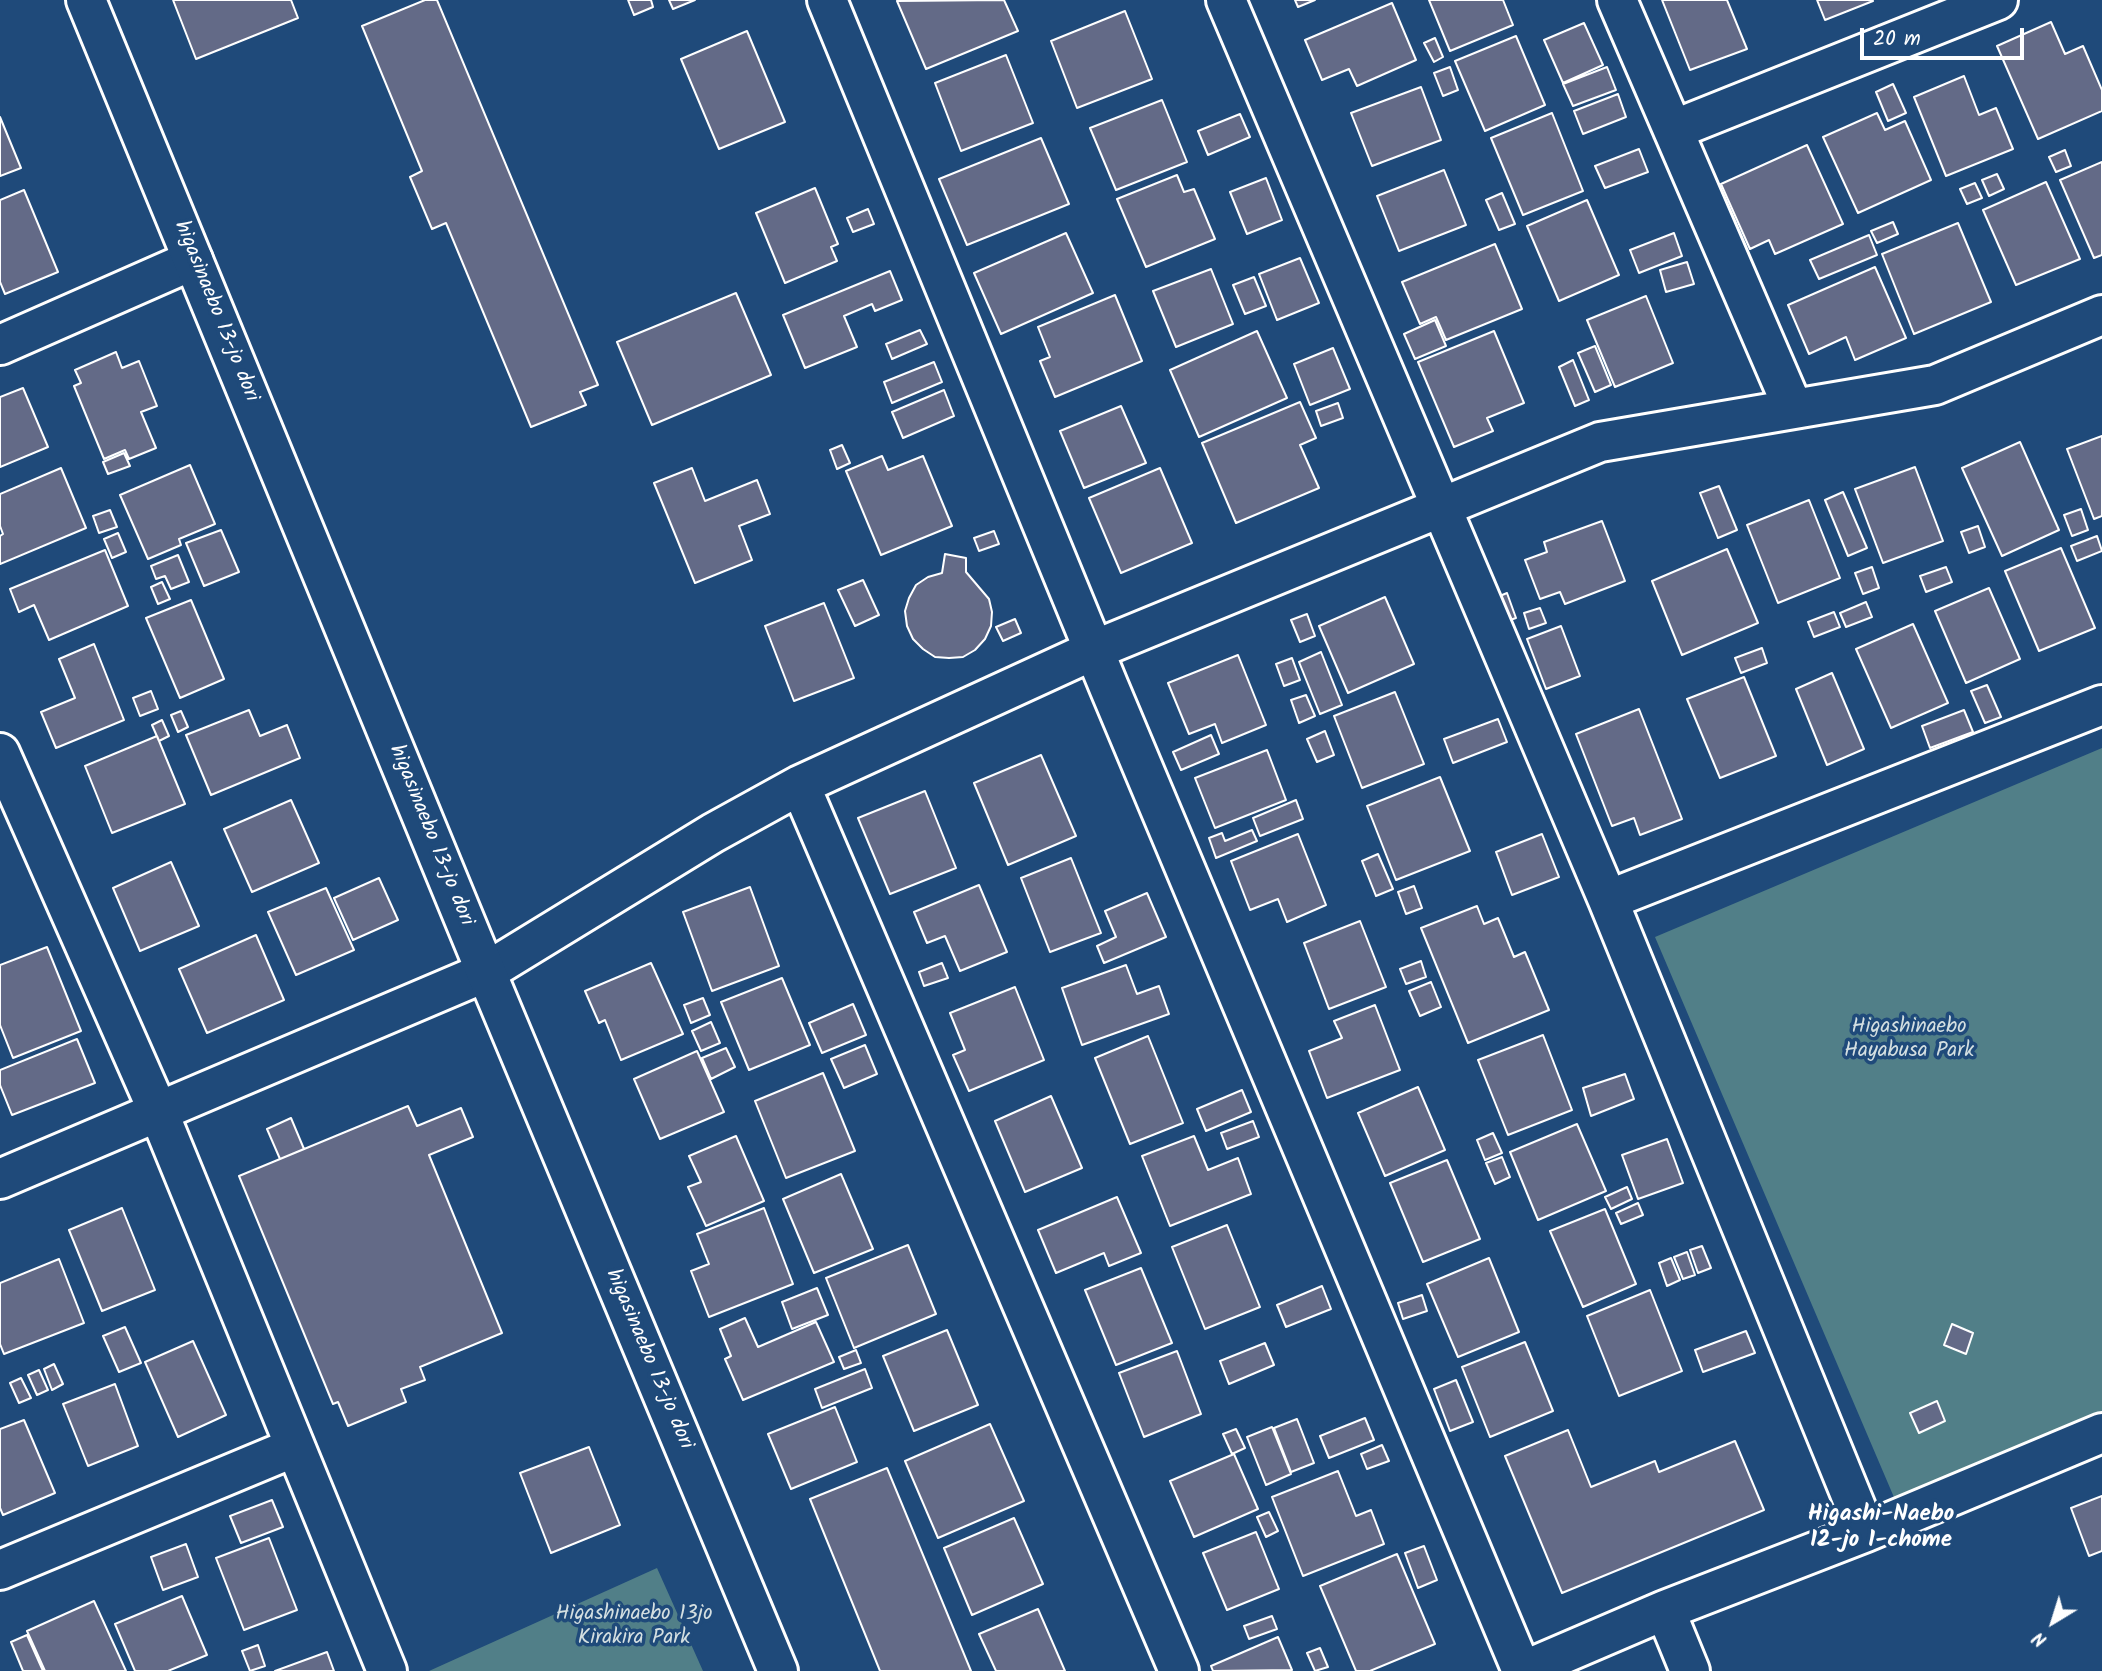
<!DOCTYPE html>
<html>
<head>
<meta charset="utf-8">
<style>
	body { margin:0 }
	#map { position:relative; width:2102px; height:1671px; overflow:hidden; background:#1f4a7a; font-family:Kalam,sans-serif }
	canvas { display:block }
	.north { position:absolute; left:2018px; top:1587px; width:70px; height:70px; -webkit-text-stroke:5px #1f4a7a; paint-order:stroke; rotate:218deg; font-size:19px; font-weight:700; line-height:28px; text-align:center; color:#fff }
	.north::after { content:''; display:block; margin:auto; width:24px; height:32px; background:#fff; clip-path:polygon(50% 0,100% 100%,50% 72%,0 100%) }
	.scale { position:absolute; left:1860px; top:28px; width:164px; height:32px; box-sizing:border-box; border:4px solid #fff; border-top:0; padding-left:9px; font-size:21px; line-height:24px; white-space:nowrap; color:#fff; -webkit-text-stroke:5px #1f4a7a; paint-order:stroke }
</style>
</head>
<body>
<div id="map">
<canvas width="2102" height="1671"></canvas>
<div class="north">N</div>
<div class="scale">20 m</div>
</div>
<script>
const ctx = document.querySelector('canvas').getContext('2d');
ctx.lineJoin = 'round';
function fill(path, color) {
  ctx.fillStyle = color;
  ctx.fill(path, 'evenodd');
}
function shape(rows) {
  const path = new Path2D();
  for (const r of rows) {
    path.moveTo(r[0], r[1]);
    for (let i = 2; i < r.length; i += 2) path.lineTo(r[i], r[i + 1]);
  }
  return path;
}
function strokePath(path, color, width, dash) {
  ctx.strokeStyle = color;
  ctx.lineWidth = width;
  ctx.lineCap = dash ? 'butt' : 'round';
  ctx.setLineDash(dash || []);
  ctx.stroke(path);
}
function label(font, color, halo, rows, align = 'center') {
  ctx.font = font + ' Kalam,sans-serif';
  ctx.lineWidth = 7;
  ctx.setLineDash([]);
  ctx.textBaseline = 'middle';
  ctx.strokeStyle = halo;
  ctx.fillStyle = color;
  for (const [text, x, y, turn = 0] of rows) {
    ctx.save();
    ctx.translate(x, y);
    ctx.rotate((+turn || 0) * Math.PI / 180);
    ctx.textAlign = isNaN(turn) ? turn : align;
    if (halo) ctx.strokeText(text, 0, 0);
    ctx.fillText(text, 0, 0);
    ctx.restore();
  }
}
fill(shape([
	[2102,748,2102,1415,1896,1502,1655,937],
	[657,1568,703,1671,429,1671]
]), '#517f88');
const building = shape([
	[173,0,291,0,298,18,196,59,173,0],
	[425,0,437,0,598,385,580,392,586,405,531,427,446,223,432,229,410,177,422,171,362,26,425,0],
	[628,0,651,0,653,7,634,15,628,0],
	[669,0,695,0,673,9,669,0],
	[1004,0,1018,31,926,69,897,1,1004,0],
	[1295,0,1315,0,1298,7,1295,0],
	[1429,0,1503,0,1513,25,1450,51,1429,0],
	[1662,0,1727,0,1747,49,1690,70,1662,0],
	[1817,0,1872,0,1873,1,1825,20,1817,0],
	[1392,3,1416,60,1357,86,1349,69,1322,80,1305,40,1392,3],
	[1125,11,1152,79,1077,108,1051,41,1125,11],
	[2051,22,2065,54,2083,46,2102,90,2102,111,2038,139,1997,46,2051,22],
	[1584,23,1603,65,1563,83,1544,40,1584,23],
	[747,31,785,122,719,149,681,59,747,31],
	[1516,36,1545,105,1485,131,1455,61,1516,36],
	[1435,38,1443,57,1434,62,1424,43,1435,38],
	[1006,55,1033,123,961,151,935,83,1006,55],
	[1450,67,1458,90,1443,96,1434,73,1450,67],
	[1607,67,1616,90,1573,106,1563,84,1607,67],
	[1964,76,1979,115,1996,108,2013,149,1946,176,1914,97,1964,76],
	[1893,84,1906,113,1888,121,1876,92,1893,84],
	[1421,87,1441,140,1372,166,1351,113,1421,87],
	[1618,94,1626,117,1583,134,1574,111,1618,94],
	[1162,100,1187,162,1116,190,1090,128,1162,100],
	[1552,113,1583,191,1523,215,1491,138,1552,113],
	[1877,113,1885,130,1905,121,1931,180,1858,213,1823,137,1877,113],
	[1240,114,1250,137,1208,155,1198,131,1240,114],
	[0,117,21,168,0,176,0,117],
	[1041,138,1069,204,967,245,939,179,1041,138],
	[1807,145,1843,224,1775,254,1769,240,1750,249,1721,184,1807,145],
	[1639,149,1648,172,1605,188,1595,166,1639,149],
	[2065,150,2071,166,2056,172,2049,157,2065,150],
	[2102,162,2102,255,2094,258,2060,180,2102,162],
	[1444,170,1466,225,1399,251,1377,196,1444,170],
	[1997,174,2004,189,1989,196,1982,180,1997,174],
	[1177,175,1184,192,1194,189,1215,239,1146,267,1117,199,1177,175],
	[1266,178,1282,220,1247,234,1230,192,1266,178],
	[2046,182,2080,259,2016,285,1983,210,2046,182],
	[1975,183,1982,198,1967,204,1960,189,1975,183],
	[815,188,838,244,831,247,837,261,785,283,756,213,815,188],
	[24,190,58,272,5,294,0,282,0,200,24,190],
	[1502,193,1515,224,1499,230,1486,200,1502,193],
	[1587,200,1619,275,1559,301,1527,226,1587,200],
	[868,209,874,224,853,232,847,218,868,209],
	[1893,222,1898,234,1877,243,1871,231,1893,222],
	[1958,223,1991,302,1914,334,1882,254,1958,223],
	[1066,233,1093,293,1001,334,974,273,1066,233],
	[1674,233,1682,256,1639,273,1630,250,1674,233],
	[1869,235,1877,255,1819,279,1810,260,1869,235],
	[1495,244,1522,309,1446,340,1436,317,1420,324,1402,282,1495,244],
	[1300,258,1319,303,1277,320,1259,274,1300,258],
	[1687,262,1694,284,1666,292,1660,270,1687,262],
	[1875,267,1906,338,1855,360,1846,337,1809,354,1788,305,1875,267],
	[1211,269,1233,324,1176,347,1153,291,1211,269],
	[890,271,902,300,875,311,872,304,844,316,857,347,805,368,783,315,890,271],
	[1254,277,1266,306,1245,314,1233,285,1254,277],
	[736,293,771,375,652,425,617,342,736,293],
	[1115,295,1142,361,1055,397,1040,361,1050,357,1038,327,1115,295],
	[1646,296,1673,363,1615,387,1587,320,1646,296],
	[1435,320,1446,346,1415,359,1404,334,1435,320],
	[920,330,927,344,892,359,886,344,920,330],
	[1257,331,1287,398,1199,437,1170,370,1257,331],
	[1494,331,1524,403,1487,418,1493,431,1454,447,1418,362,1494,331],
	[1595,346,1611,385,1595,392,1578,353,1595,346],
	[1333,348,1350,389,1310,405,1294,364,1333,348],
	[116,352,122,368,139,361,157,406,141,412,156,448,129,459,125,450,104,459,74,386,81,383,75,370,116,352],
	[1573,360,1589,400,1575,406,1559,367,1573,360],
	[934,362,942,382,892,403,884,382,934,362],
	[23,388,48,447,0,467,0,397,23,388],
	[944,390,954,416,903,438,892,412,944,390],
	[1300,402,1316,438,1300,445,1319,488,1236,523,1202,443,1300,402],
	[1338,403,1343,418,1321,426,1316,411,1338,403],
	[1121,406,1146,463,1084,488,1060,431,1121,406],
	[2102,436,2102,516,2094,519,2067,449,2102,436],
	[2020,442,2059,530,2002,556,1962,468,2020,442],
	[842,445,850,463,837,469,830,450,842,445],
	[124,453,130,466,108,474,103,462,124,453],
	[882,456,888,470,923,456,952,526,881,555,846,471,882,456],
	[190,465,215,524,179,539,181,545,148,559,120,495,190,465],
	[1915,467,1943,541,1883,563,1855,489,1915,467],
	[61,468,86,528,0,564,0,536,3,534,0,526,0,494,61,468],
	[692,468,705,501,757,480,770,514,739,526,752,560,695,583,654,483,692,468],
	[1160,468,1192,543,1121,573,1089,498,1160,468],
	[1719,486,1737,530,1718,538,1700,493,1719,486],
	[1843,492,1867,548,1848,556,1825,500,1843,492],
	[1809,500,1840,578,1778,603,1747,525,1809,500],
	[2081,509,2088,530,2072,536,2064,515,2081,509],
	[110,510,117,527,99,533,93,516,110,510],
	[1602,521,1625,581,1565,604,1560,592,1540,599,1525,560,1547,552,1544,542,1602,521],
	[1978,526,1985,547,1969,553,1961,532,1978,526],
	[221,530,239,572,204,586,186,543,221,530],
	[994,531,999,544,979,551,974,538,994,531],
	[118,533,126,552,112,558,104,539,118,533],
	[2097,536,2102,551,2077,561,2071,546,2097,536],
	[2061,548,2095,628,2039,651,2005,571,2061,548],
	[1727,549,1758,623,1682,655,1652,581,1727,549],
	[105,550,128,606,49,640,34,605,19,612,10,589,105,550],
	[945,554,966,558,966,572,989,599,992,612,991,626,985,639,975,650,963,657,949,658,935,657,923,649,913,639,907,626,905,611,909,598,916,585,928,577,942,573,945,554],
	[178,555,189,582,171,589,165,576,156,579,151,566,178,555],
	[1872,567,1879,588,1863,594,1855,573,1872,567],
	[1946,567,1952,582,1926,592,1920,576,1946,567],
	[863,580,879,615,855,626,838,590,863,580],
	[162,582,170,599,158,604,151,587,162,582],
	[1989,588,2020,659,1966,683,1935,611,1989,588],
	[1507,593,1516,618,1504,622,1495,598,1507,593],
	[1385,597,1414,664,1348,693,1319,626,1385,597],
	[191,600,224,679,180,698,146,618,191,600],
	[1866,602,1872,617,1846,627,1840,613,1866,602],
	[824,603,854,678,794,701,765,626,824,603],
	[1540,608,1546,623,1529,629,1524,613,1540,608],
	[1834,612,1840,627,1814,637,1808,622,1834,612],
	[1307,614,1315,636,1300,642,1291,620,1307,614],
	[1015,619,1021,633,1003,641,996,627,1015,619],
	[1913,624,1948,703,1891,728,1856,649,1913,624],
	[1561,626,1580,676,1546,689,1527,639,1561,626],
	[94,644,124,720,56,748,41,712,75,698,59,659,94,644],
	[1762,648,1767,663,1741,673,1735,658,1762,648],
	[1321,652,1342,705,1320,714,1299,662,1321,652],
	[1238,655,1266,725,1222,743,1215,724,1189,734,1168,683,1238,655],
	[1292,658,1300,680,1284,686,1276,664,1292,658],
	[1832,673,1864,749,1827,765,1796,689,1832,673],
	[1744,677,1776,756,1720,778,1687,699,1744,677],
	[1987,685,2001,717,1985,723,1971,691,1987,685],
	[151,691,158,709,140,716,133,698,151,691],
	[1395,692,1424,764,1362,788,1334,716,1395,692],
	[1306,695,1315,716,1299,723,1291,700,1306,695],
	[1639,709,1682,819,1640,835,1634,818,1612,826,1576,734,1639,709],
	[249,710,260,736,287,725,300,758,211,795,186,735,249,710],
	[1964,710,1973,732,1930,748,1922,726,1964,710],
	[181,711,188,727,178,732,171,715,181,711],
	[1498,719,1507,742,1453,763,1444,739,1498,719],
	[162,720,169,736,159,741,152,725,162,720],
	[1325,731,1334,755,1317,762,1307,739,1325,731],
	[1211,735,1219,754,1181,770,1173,752,1211,735],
	[157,736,185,804,112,833,85,766,157,736],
	[1267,750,1286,800,1215,828,1195,778,1267,750],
	[1041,755,1076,836,1008,865,974,783,1041,755],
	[1440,777,1470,851,1396,880,1367,806,1440,777],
	[925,791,956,868,890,894,858,818,925,791],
	[291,800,319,863,252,892,224,829,291,800],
	[1296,800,1303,819,1260,836,1253,818,1296,800],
	[1252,830,1257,841,1216,858,1209,838,1222,833,1225,841,1252,830],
	[1298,834,1326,905,1287,922,1278,899,1250,910,1231,861,1298,834],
	[1542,834,1559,877,1512,895,1496,852,1542,834],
	[1378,854,1393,889,1376,896,1362,861,1378,854],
	[1071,858,1101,933,1050,952,1021,878,1071,858],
	[171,862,199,926,140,951,113,888,171,862],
	[379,878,398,920,353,940,334,898,379,878],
	[979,885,1007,952,960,971,945,936,927,943,914,912,979,885],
	[1414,886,1422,908,1406,914,1398,892,1414,886],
	[750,887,779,966,712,991,683,912,750,887],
	[326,888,354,950,296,975,268,912,326,888],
	[1147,893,1166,937,1104,963,1097,946,1116,937,1105,911,1147,893],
	[1477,906,1484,924,1498,918,1514,957,1525,952,1549,1010,1468,1043,1421,928,1477,906],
	[1360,921,1386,987,1329,1009,1304,943,1360,921],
	[256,935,284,1000,207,1033,179,969,256,935],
	[47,947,81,1031,13,1058,0,1025,0,965,47,947],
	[1421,961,1426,977,1406,984,1400,969,1421,961],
	[651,963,683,1034,621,1060,605,1020,599,1023,585,991,651,963],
	[942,963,948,978,924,986,919,972,942,963],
	[1126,965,1137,994,1159,986,1169,1014,1082,1045,1062,988,1126,965],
	[782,978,810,1045,749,1070,721,1002,782,978],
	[1431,982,1441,1007,1420,1016,1409,991,1431,982],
	[1015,987,1044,1060,969,1091,953,1055,965,1050,950,1013,1015,987],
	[703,998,710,1015,691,1023,684,1005,703,998],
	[853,1004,866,1035,822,1053,809,1023,853,1004],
	[1375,1005,1400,1070,1327,1098,1309,1051,1342,1038,1334,1021,1375,1005],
	[711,1022,720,1043,701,1051,692,1031,711,1022],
	[1543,1035,1572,1110,1508,1135,1478,1060,1543,1035],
	[1148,1036,1183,1123,1130,1144,1095,1058,1148,1036],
	[77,1039,95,1083,12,1115,0,1085,0,1070,77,1039],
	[865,1045,877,1074,844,1088,831,1059,865,1045],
	[726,1048,735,1067,711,1079,702,1058,726,1048],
	[697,1051,724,1112,660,1139,634,1079,697,1051],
	[823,1073,855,1151,786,1178,755,1101,823,1073],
	[1625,1074,1634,1099,1591,1116,1583,1088,1625,1074],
	[1418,1087,1445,1150,1385,1176,1358,1113,1418,1087],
	[1242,1090,1251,1112,1206,1131,1197,1109,1242,1090],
	[1051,1096,1082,1168,1025,1192,995,1121,1051,1096],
	[408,1106,417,1126,461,1108,473,1137,429,1155,502,1333,420,1367,425,1380,401,1389,406,1402,348,1426,338,1402,333,1404,239,1176,408,1106],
	[291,1118,304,1149,280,1159,267,1129,291,1118],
	[1253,1121,1259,1137,1227,1149,1221,1133,1253,1121],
	[1577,1124,1606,1191,1538,1220,1510,1152,1577,1124],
	[1493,1133,1502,1153,1485,1160,1477,1140,1493,1133],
	[736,1136,764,1201,706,1226,688,1187,701,1182,689,1156,736,1136],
	[1194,1136,1208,1170,1238,1158,1251,1194,1170,1226,1142,1156,1194,1136],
	[1667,1139,1683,1183,1638,1199,1622,1155,1667,1139],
	[1502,1157,1510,1177,1495,1184,1486,1163,1502,1157],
	[1447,1160,1480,1239,1423,1262,1390,1183,1447,1160],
	[841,1174,873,1249,814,1273,783,1199,841,1174],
	[1627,1187,1632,1199,1611,1209,1605,1197,1627,1187],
	[1117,1197,1141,1253,1109,1266,1104,1253,1056,1273,1038,1230,1117,1197],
	[1638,1203,1643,1215,1621,1224,1616,1213,1638,1203],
	[122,1208,155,1290,102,1311,69,1230,122,1208],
	[764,1208,793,1284,709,1317,691,1271,709,1264,697,1234,764,1208],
	[1605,1209,1636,1284,1583,1307,1550,1231,1605,1209],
	[1227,1225,1260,1307,1205,1329,1172,1247,1227,1225],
	[908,1245,936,1314,854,1348,826,1278,908,1245],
	[1702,1246,1711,1268,1698,1273,1690,1250,1702,1246],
	[1687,1252,1695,1275,1683,1279,1674,1257,1687,1252],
	[1489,1258,1519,1332,1458,1357,1427,1284,1489,1258],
	[1671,1258,1680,1280,1667,1286,1659,1263,1671,1258],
	[59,1259,84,1323,4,1354,0,1344,0,1283,59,1259],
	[1141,1268,1172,1343,1116,1365,1085,1290,1141,1268],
	[1322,1286,1331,1309,1286,1327,1277,1305,1322,1286],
	[817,1288,828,1315,792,1329,782,1302,817,1288],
	[1650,1290,1682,1371,1619,1396,1587,1316,1650,1290],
	[1422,1295,1427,1311,1403,1319,1398,1303,1422,1295],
	[745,1318,758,1347,816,1322,834,1362,743,1400,725,1359,731,1356,720,1329,745,1318],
	[1952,1324,1973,1333,1966,1354,1944,1345,1952,1324],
	[125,1327,141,1363,119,1372,103,1336,125,1327],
	[947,1330,978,1405,914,1431,883,1356,947,1330],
	[1746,1331,1755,1353,1703,1372,1695,1350,1746,1331],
	[193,1341,226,1415,178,1437,145,1362,193,1341],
	[1525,1342,1553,1411,1490,1437,1462,1367,1525,1342],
	[1265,1343,1274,1365,1229,1384,1220,1361,1265,1343],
	[856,1350,861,1363,844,1369,839,1357,856,1350],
	[1177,1351,1201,1414,1144,1437,1119,1373,1177,1351],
	[54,1364,63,1384,52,1390,44,1369,54,1364],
	[865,1369,872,1388,822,1408,815,1389,865,1369],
	[39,1370,48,1390,37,1395,28,1375,39,1370],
	[21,1378,31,1398,19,1403,10,1383,21,1378],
	[1456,1380,1473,1422,1450,1431,1434,1389,1456,1380],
	[115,1384,138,1446,88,1466,63,1404,115,1384],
	[1937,1401,1945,1421,1919,1433,1910,1413,1937,1401],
	[835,1407,857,1462,791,1489,768,1434,835,1407],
	[1365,1418,1374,1440,1329,1458,1320,1436,1365,1418],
	[1297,1419,1314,1463,1291,1472,1274,1428,1297,1419],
	[24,1420,55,1493,3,1515,0,1508,0,1429,24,1420],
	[990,1424,1024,1501,938,1538,905,1461,990,1424],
	[1272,1427,1291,1474,1266,1485,1247,1437,1272,1427],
	[1236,1429,1245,1448,1232,1454,1223,1434,1236,1429],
	[1568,1430,1591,1487,1655,1461,1659,1472,1735,1441,1764,1510,1562,1593,1505,1456,1568,1430],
	[1382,1445,1389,1461,1367,1469,1361,1454,1382,1445],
	[589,1447,620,1525,551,1553,520,1473,589,1447],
	[1234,1454,1258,1509,1194,1537,1170,1481,1234,1454],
	[887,1468,971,1671,880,1671,810,1499,887,1468],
	[1338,1471,1356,1516,1371,1510,1384,1544,1303,1576,1272,1497,1338,1471],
	[2102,1496,2102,1551,2089,1556,2071,1508,2102,1496],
	[272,1500,283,1527,241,1543,230,1516,272,1500],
	[1269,1512,1278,1531,1266,1537,1257,1517,1269,1512],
	[1014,1518,1043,1584,972,1615,944,1548,1014,1518],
	[1256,1532,1279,1589,1227,1610,1203,1553,1256,1532],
	[269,1538,297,1610,244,1630,216,1558,269,1538],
	[186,1544,198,1577,163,1590,151,1557,186,1544],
	[1424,1546,1437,1580,1418,1588,1405,1553,1424,1546],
	[1397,1554,1435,1644,1370,1671,1356,1671,1320,1586,1397,1554],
	[182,1596,207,1655,168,1671,135,1671,115,1624,182,1596],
	[94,1601,126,1671,45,1671,27,1631,94,1601],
	[1038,1609,1065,1671,996,1671,979,1634,1038,1609],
	[1272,1616,1277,1629,1249,1639,1244,1626,1272,1616],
	[27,1635,43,1671,23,1671,11,1642,27,1635],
	[1278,1637,1292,1670,1213,1671,1211,1666,1278,1637],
	[258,1645,265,1666,250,1671,242,1651,258,1645],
	[1320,1648,1328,1667,1315,1671,1307,1653,1320,1648],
	[327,1652,334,1671,275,1671,327,1652]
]);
fill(building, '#636a87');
strokePath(building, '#fff', 2);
const minor = shape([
	[827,0,1109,687,1522,1671],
	[1226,0,1608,900,1866,1532],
	[1617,0,1793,408],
	[1673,130,1998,0],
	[0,345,193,260],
	[0,753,158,1111,387,1671],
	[800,785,1179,1671],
	[1608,900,2102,705],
	[0,1179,486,972,713,833,800,785,1094,650,1600,442,1935,385,2102,315],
	[0,1570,295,1447],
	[1665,1610,1690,1671],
	[1523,1671,1665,1610,1866,1532,2102,1433]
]);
const tertiary = shape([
	[86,0,486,972,778,1671]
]);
strokePath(minor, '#fff', 44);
strokePath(tertiary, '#fff', 44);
strokePath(minor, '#1f4a7a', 38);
strokePath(tertiary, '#1f4a7a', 38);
label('21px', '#fff', '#1f4a7a', [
	["higasinaebo 13-jo dori",215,312,68],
	["higasinaebo 13-jo dori",430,836,68],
	["higasinaebo 13-jo dori",648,1360,67]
]);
label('21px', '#d4dfe1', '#1f4a7a', [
	["Higashinaebo",1909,1028],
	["Hayabusa Park",1909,1052],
	["Higashinaebo 13jo",634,1615],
	["Kirakira Park",634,1639]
]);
label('bold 23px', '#fff', '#1f4a7a', [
	["Higashi-Naebo",1881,1516],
	["12-jo 1-chome",1881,1542]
]);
</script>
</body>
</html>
